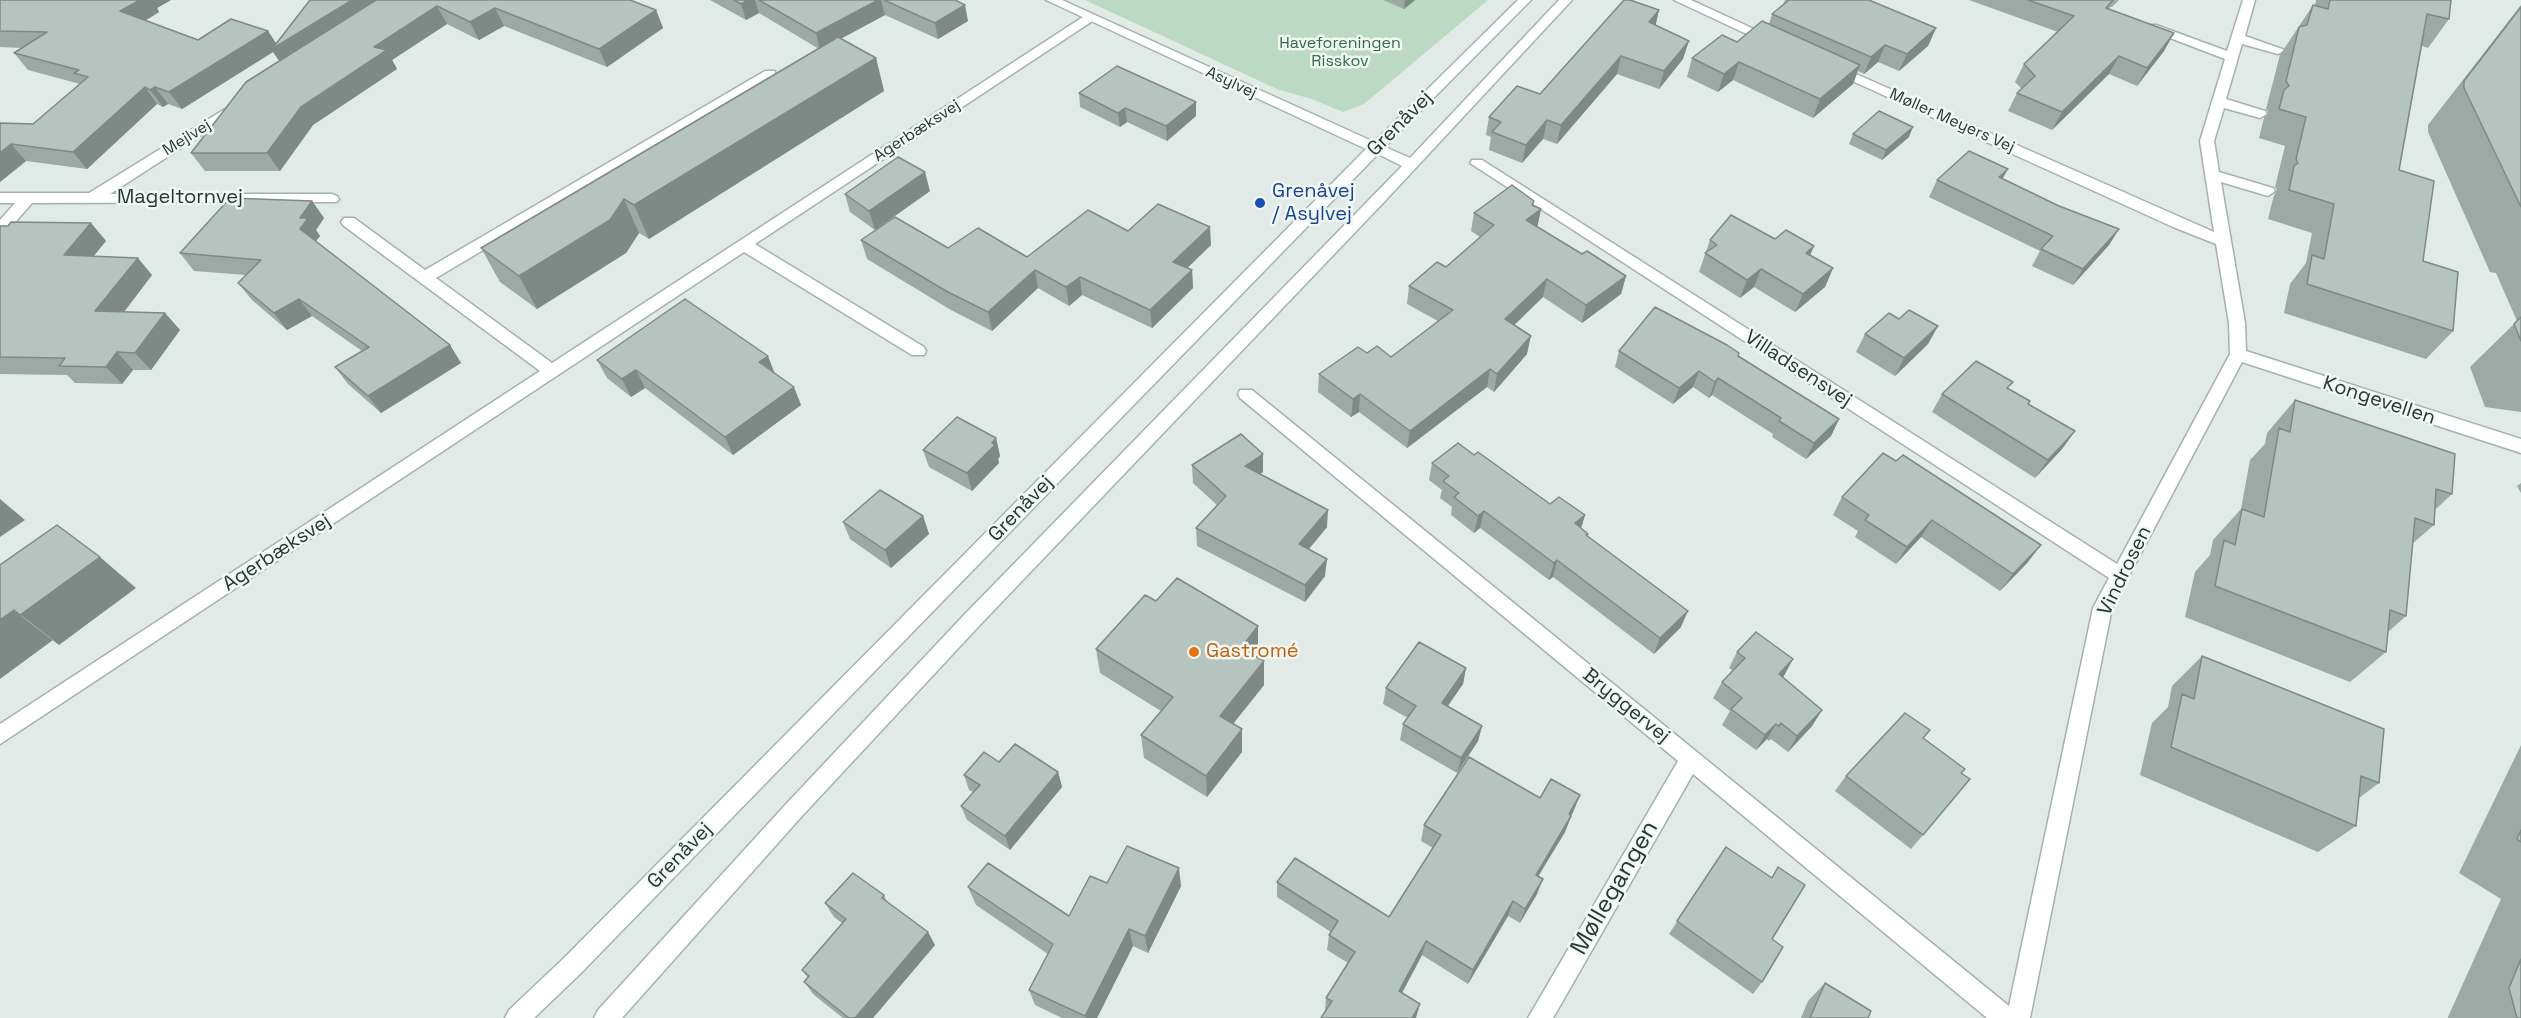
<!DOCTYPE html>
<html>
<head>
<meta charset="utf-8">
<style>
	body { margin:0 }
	canvas { display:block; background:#e1eae6 }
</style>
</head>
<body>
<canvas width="2521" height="1018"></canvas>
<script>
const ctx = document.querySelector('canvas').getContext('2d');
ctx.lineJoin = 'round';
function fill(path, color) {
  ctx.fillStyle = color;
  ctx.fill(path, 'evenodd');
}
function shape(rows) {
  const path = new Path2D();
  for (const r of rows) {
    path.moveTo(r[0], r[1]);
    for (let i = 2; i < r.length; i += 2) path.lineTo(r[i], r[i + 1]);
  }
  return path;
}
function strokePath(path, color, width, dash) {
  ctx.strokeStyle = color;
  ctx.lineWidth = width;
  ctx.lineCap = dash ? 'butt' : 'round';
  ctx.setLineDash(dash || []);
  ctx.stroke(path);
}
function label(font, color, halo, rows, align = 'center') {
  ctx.font = font + ' "Space Grotesk",sans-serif';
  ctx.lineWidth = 5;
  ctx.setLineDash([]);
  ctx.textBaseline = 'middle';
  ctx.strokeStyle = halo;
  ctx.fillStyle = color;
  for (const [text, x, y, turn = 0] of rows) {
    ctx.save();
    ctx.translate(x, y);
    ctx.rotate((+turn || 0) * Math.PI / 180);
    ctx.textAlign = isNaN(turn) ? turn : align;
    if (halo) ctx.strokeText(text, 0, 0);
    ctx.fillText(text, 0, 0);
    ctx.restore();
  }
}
fill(shape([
	[1085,0,1488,0,1364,104,1343,112,1312,99,1279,90]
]), '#bcd9c4');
const street = shape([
	[1674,0,1691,0,1780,41,1778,44,1768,44,1674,0],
	[2243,0,2255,0,2245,36,2285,50,2278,54,2242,44,2226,99,2265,111,2267,114,2260,118,2224,108,2214,141,2219,172,2273,188,2275,191,2268,196,2221,182,2245,323,2246,351,2521,439,2521,453,2242,362,2112,608,2030,1018,1987,1018,1693,774,1553,1018,1528,1018,1678,761,1240,398,1238,394,1240,390,1252,390,2009,1006,2093,608,2109,578,1470,163,1472,160,1482,160,2117,564,2230,354,2229,323,2216,244,2173,227,1826,69,1833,65,1838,66,2214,232,2200,141,2225,59,2144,28,2146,25,2156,25,2227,51,2243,0],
	[1089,13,1095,17,1094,20,755,244,924,347,926,351,924,355,912,355,744,252,0,744,0,724,540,371,344,226,341,222,344,218,354,218,425,270,765,71,775,71,775,77,436,278,552,363,1089,13],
	[238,101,245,105,243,108,110,194,332,194,337,196,339,199,337,202,32,203,5,234,0,235,0,220,15,203,0,203,0,193,89,193,238,101]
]);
const secondary = shape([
	[1046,0,1062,0,1374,142,1518,0,1531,0,1385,147,1410,158,1559,0,1572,0,1384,202,978,627,802,816,622,1018,594,1018,598,1010,788,802,964,615,1402,166,1378,154,580,974,534,1018,505,1018,509,1010,564,958,1366,149,1046,0]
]);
strokePath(street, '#a4b1ad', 3);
strokePath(secondary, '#a1b4ae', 3);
fill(street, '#fff');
fill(secondary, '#fff');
fill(shape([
	[0,0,171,0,157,8,159,12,145,21,198,40,276,44,310,0,656,10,663,28,607,67,504,26,479,40,447,24,392,60,397,69,313,125,280,171,205,171,191,153,280,61,273,52,182,109,168,104,163,107,157,104,87,169,26,161,0,182,0,123,33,124,80,84,28,70,14,53,22,48,0,47],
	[710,0,955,0,968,21,938,39,885,15,840,39,876,58,884,91,649,239,639,233,626,253,537,309,500,282,481,248,819,49,759,13,746,20],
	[1383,0,1415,0,1404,9],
	[1785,0,1869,0,1936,28,1928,46,1899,71,1878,62,1864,74,1858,71,1853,84,1813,118,1733,80,1718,92,1687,77,1692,58,1737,42,1769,24,1772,14,1783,5],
	[1969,0,2119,0,2112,7,2110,7,2109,9,2174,33,2164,51,2137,86,2109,74,2052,130,2008,111,2017,93,2022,89,2015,82,2024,64,2058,32],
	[2316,0,2451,0,2449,19,2428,48,2422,46,2399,170,2423,261,2453,331,2426,359,2284,313,2290,284,2306,263,2312,233,2268,219,2274,195,2277,190,2275,187,2285,146,2259,138,2264,118,2268,112,2266,109,2280,55,2313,5,2315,6],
	[2521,5,2521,412,2485,407,2470,367,2517,321,2496,273,2490,272,2428,132,2428,125],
	[1659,10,1655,25,1683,59,1659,89,1617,74,1557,144,1543,139,1522,163,1489,150,1491,137,1486,135,1489,117,1540,94],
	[1079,93,1196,116,1167,141,1127,122,1120,127,1080,107],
	[1853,134,1909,137,1882,160,1849,144],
	[2002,179,2059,206,2119,229,2109,245,2073,285,2032,266,2040,251,1929,197,1937,180],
	[930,191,875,230,850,212,845,194],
	[312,201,324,218,316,230,320,236,316,241,450,345,461,363,381,413,348,384,335,367,362,351,312,316,287,330,252,300,238,283,246,275,194,271,180,253],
	[1533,205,1541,209,1537,227,1582,254,1626,276,1621,294,1582,323,1543,297,1514,325,1527,354,1494,392,1487,387,1407,448,1359,412,1351,417,1318,392,1319,374,1367,353,1391,357,1438,321,1407,304,1409,286,1446,267,1480,237,1471,231,1474,213],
	[91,223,106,241,93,256,152,275,124,312,165,313,180,330,151,370,133,370,122,384,75,383,67,375,0,374,0,226],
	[1128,231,1211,245,1187,268,1192,270,1193,288,1152,328,1082,295,1069,306,1038,288,992,331,951,310,867,259,861,240,1027,257],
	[1775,239,1810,255,1833,268,1825,287,1795,312,1754,287,1740,298,1699,272,1710,240],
	[1899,319,1938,326,1928,344,1895,376,1856,352,1865,334],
	[1619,351,1738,356,1839,419,1831,436,1806,459,1772,437,1773,434,1712,395,1709,398,1693,387,1673,404,1615,367],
	[597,360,774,373,801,405,733,455,645,388,631,397,607,378],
	[2009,389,2028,404,2075,431,2062,449,2035,478,1932,412,1942,394],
	[2295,400,2452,494,2435,510,2434,525,2412,544,2406,616,2388,632,2386,652,2350,682,2185,617,2195,572,2210,555,2213,540,2241,509,2250,460,2265,444,2267,433],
	[996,438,1000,456,998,459,999,463,972,491,929,467,923,450],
	[1883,453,2028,562,2000,591,1921,537,1896,564,1855,537,1858,531,1833,515,1842,497],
	[1474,455,1550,504,1585,515,1581,528,1588,534,1588,536,1681,627,1654,654,1553,577,1549,580,1480,528,1474,533,1451,515,1452,507,1440,498,1442,490,1429,480,1432,463],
	[1192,465,1263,472,1260,474,1327,527,1309,549,1325,576,1305,602,1197,546,1196,528,1217,505,1193,483],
	[2521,483,2521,493,2517,486],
	[923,516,929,534,891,568,850,539,843,522],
	[1156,601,1258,626,1258,650,1254,656,1264,685,1233,724,1242,752,1207,797,1144,758,1141,735,1161,711,1100,673,1096,649],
	[1737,652,1793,659,1782,677,1822,710,1812,726,1788,752,1771,739,1769,741,1767,739,1756,750,1722,725,1730,711,1713,698,1722,682,1733,671,1729,668],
	[2202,656,2379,783,2359,798,2356,826,2318,852,2140,775,2152,723,2168,707,2172,686],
	[1466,668,1463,684,1447,706,1482,726,1478,741,1457,773,1400,740,1403,724,1408,718,1383,704,1386,688],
	[1930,730,1923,739,1923,835,1911,849,1835,791,1846,776],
	[2521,745,2521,1018,2448,1018,2448,1017,2501,899,2459,873],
	[999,762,1058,772,1062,787,1010,850,967,820,961,806,973,792,969,790,964,775],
	[1580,795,1565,832,1538,876,1537,894,1520,923,1508,916,1468,984,1422,955,1402,993,1325,1011,1326,998,1348,963,1327,950,1329,935,1331,932,1277,897,1277,882,1389,917,1433,848,1421,841,1424,825,1540,798],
	[1726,847,1771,878,1778,867,1772,939,1762,982,1753,994,1669,934],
	[1107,883,1181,886,1148,953,1133,946,1097,1018,1062,1018,1035,1005,1029,990,1048,954,976,905,968,887,1069,916],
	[884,895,887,902,935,945,873,1018,843,1018,814,995,804,982,808,978,802,970,842,923,834,917,825,903],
	[1825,983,1868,1018,1801,1018,1808,1001]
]), '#9da9a4');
fill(shape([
	[140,0,171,0,157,8,159,12,132,28,120,11],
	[352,0,391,0,284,68,273,52,182,109,169,92,268,31,278,46],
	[748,0,755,0,759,13,746,20,741,4],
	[878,0,881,0,885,15,820,50,816,33],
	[1405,0,1415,0,1404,9],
	[965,5,968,21,938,39,935,23],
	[437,6,447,24,392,60,397,69,313,125,280,171,267,153,301,107,374,47],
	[495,8,504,26,479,40,470,22],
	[656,10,663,28,607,67,599,49],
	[1659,10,1655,28,1649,22],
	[1936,28,1928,46,1899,71,1907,54],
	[2174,33,2164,51,2137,86,2147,68],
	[1689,41,1683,59,1659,89,1664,71],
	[1885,45,1878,62,1864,74,1871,57],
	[1621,56,1617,74,1557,144,1561,125],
	[2119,56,2109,74,2052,130,2062,112],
	[876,58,884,91,649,239,634,205],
	[1739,62,1733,80,1718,92,1724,74],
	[1860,65,1853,84,1813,118,1820,99],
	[145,87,157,104,87,169,73,152],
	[155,87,168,104,163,107,150,90],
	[1196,102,1196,116,1167,141,1166,126],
	[1125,108,1127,122,1120,127,1118,113],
	[1547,120,1543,139,1522,163,1526,145],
	[1913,127,1909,137,1882,160,1886,150],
	[11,144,26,161,0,182,0,153],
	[2008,169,1999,185,1999,177],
	[925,172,930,191,875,230,869,211],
	[624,199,639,233,626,253,537,309,519,276],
	[312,201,324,218,316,230,320,236,312,246,300,229,300,218],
	[1534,201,1531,217,1541,209,1537,228,1526,220],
	[91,223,106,241,80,273,64,255],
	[1210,227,1211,245,1175,280,1173,262],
	[2119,229,2109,245,2073,285,2083,269],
	[1814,246,1806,265,1806,253],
	[138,258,152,275,111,329,95,311],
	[1833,268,1825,287,1795,312,1803,294],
	[1761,269,1754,287,1740,298,1747,280],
	[1035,270,1038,288,992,331,988,312],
	[1192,270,1193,288,1152,328,1150,310],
	[1626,276,1621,294,1582,323,1586,305],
	[1080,277,1082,295,1069,306,1066,287],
	[1547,279,1543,297,1502,337,1505,319],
	[299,299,312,316,287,330,274,313],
	[165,313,180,330,151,370,135,353],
	[1938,326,1928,344,1895,376,1904,358],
	[1531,336,1527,354,1494,392,1497,374],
	[450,345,461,363,381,413,368,396],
	[117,352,133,370,122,384,106,367],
	[768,356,775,374,759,362],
	[1490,369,1487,387,1407,448,1410,431],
	[636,370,645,388,631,397,622,379],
	[1699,371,1693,387,1673,404,1679,388],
	[1718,378,1712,395,1709,398,1715,382],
	[794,387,801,405,733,455,725,437],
	[1360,394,1359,412,1351,417,1353,399],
	[1839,419,1831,436,1806,459,1814,443],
	[2075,431,2062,449,2035,478,2048,460],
	[996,438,1000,456,998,459,999,463,972,491,967,473],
	[1263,454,1263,472,1245,484,1245,466],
	[0,499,25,520,0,537],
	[1328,510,1327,527,1299,561,1299,544],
	[1484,511,1480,528,1474,533,1478,516],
	[1585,515,1580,532,1575,523],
	[923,516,929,534,891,568,885,550],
	[1932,520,1921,537,1896,564,1907,547],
	[2041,545,2028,562,2000,591,2013,574],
	[100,557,136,588,59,645,20,615],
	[1327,559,1325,576,1305,602,1305,585],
	[1557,560,1553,577,1549,580,1554,563],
	[14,610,53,640,0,679,0,620],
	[1688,611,1681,627,1654,654,1660,638],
	[1258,626,1258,650,1241,672,1241,648],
	[1793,659,1784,676,1769,690,1779,674],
	[1264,661,1264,685,1221,739,1220,716],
	[1466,668,1463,684,1439,719,1442,703],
	[1822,710,1812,726,1788,752,1797,736],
	[1776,724,1767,739,1756,750,1765,735],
	[1482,726,1478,741,1457,773,1461,758],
	[1242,729,1242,752,1207,797,1206,776],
	[1058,772,1062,787,1010,850,1005,836],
	[1580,795,1573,812,1562,830,1569,814],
	[1571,816,1565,832,1530,890,1536,875],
	[1179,868,1181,886,1148,953,1145,936],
	[1543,879,1537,894,1520,923,1525,909],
	[1513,901,1508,916,1468,984,1473,970],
	[1129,929,1133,946,1097,1018,1086,1018,1085,1016],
	[928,932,935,945,873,1018,855,1018],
	[1426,941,1422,955,1396,1004,1399,991],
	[1420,1004,1416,1018,1412,1018]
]), '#7f8986');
const building = shape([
	[0,0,140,0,120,11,198,40,231,19,268,31,169,92,155,87,150,90,145,87,73,152,11,144,0,153,0,123,33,124,88,77,74,73,79,70,14,53,47,32,0,31,0,0],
	[310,0,352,0,272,49,310,0],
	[376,0,630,0,656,10,599,49,495,8,470,22,437,6,374,47,387,50,301,107,267,153,191,153,246,82,376,0],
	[734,0,748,0,741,4,734,0],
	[759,0,878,0,816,33,759,0],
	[884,0,955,0,965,5,935,23,884,0],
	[1624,0,1630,0,1659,10,1649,22,1689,41,1664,71,1621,56,1561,125,1547,120,1526,145,1492,132,1501,122,1489,117,1517,86,1540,94,1624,0],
	[1789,0,1869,0,1936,28,1907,54,1885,45,1871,57,1772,14,1789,0],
	[2028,0,2113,0,2106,8,2174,33,2147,68,2119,56,2062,112,2017,93,2035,76,2024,64,2074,16,2028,0],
	[2330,0,2451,0,2449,19,2427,14,2399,170,2434,181,2423,261,2458,272,2453,331,2307,284,2312,255,2324,259,2334,204,2289,190,2294,166,2298,163,2296,159,2306,117,2279,109,2284,90,2289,86,2286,81,2299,27,2307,25,2313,5,2328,9,2330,0],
	[2521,7,2521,207,2464,88,2464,81,2521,7],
	[1762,21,1860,65,1820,99,1739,62,1724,74,1692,58,1722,35,1737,42,1762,21],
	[838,37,876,58,634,205,624,199,610,220,519,276,481,248,838,37],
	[1117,66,1196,102,1166,126,1125,108,1118,113,1079,93,1117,66],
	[1879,111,1913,127,1886,150,1853,134,1879,111],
	[1969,151,2008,169,1999,177,2059,206,2119,229,2083,269,2041,249,2053,236,1937,180,1969,151],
	[898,157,925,172,869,211,845,194,898,157],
	[1512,185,1534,201,1532,205,1541,209,1526,220,1582,254,1587,251,1626,276,1586,305,1547,279,1505,319,1531,336,1497,374,1490,369,1410,431,1360,394,1353,399,1319,374,1358,347,1367,353,1377,346,1391,357,1453,310,1409,286,1437,262,1446,267,1494,225,1474,213,1512,185],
	[230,198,312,201,300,218,308,218,300,229,450,345,368,396,335,367,369,347,299,299,274,313,238,283,261,260,180,253,230,198],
	[1158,204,1210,227,1173,262,1192,270,1150,310,1080,277,1066,287,1035,270,988,312,946,291,861,240,895,217,948,248,978,228,1027,257,1088,210,1128,231,1158,204],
	[1731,215,1775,239,1786,230,1814,246,1806,253,1833,268,1803,294,1761,269,1747,280,1705,253,1717,245,1710,240,1731,215],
	[11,222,91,223,64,255,138,258,95,311,165,313,135,353,117,352,106,367,59,366,65,358,0,357,0,226,8,226,11,222],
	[685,299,768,356,759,362,794,387,725,437,636,370,622,379,597,360,685,299],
	[1655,307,1727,345,1739,353,1738,356,1839,419,1814,443,1779,421,1781,418,1718,378,1715,382,1699,371,1679,388,1619,351,1655,307],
	[1909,310,1938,326,1904,358,1865,334,1889,313,1899,319,1909,310],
	[2521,317,2521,341,2514,324,2521,317],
	[1976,361,2013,382,2007,388,2030,401,2028,404,2075,431,2048,460,1942,394,1976,361],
	[2295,400,2455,454,2452,494,2436,489,2434,525,2415,518,2406,616,2390,610,2386,652,2215,586,2224,540,2235,545,2242,509,2264,517,2279,428,2290,432,2295,400],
	[957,417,996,438,992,443,995,445,967,473,923,450,957,417],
	[1241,434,1263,454,1245,466,1328,510,1299,544,1327,559,1305,585,1196,528,1226,496,1192,465,1241,434],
	[1458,443,1474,455,1478,452,1550,504,1559,497,1585,515,1575,523,1588,534,1586,535,1688,611,1660,638,1557,560,1554,563,1484,511,1478,516,1454,497,1459,493,1443,481,1449,476,1432,463,1458,443],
	[1883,453,1896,461,1903,455,2041,545,2013,574,1932,520,1907,547,1865,520,1869,515,1842,497,1883,453],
	[880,490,923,516,885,550,843,522,880,490],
	[57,525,100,557,20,615,14,610,0,620,0,565,57,525],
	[1177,578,1258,626,1241,648,1264,661,1220,716,1242,729,1206,776,1141,735,1173,697,1096,649,1145,595,1156,601,1177,578],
	[1756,632,1793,659,1779,674,1822,710,1797,736,1781,723,1779,726,1776,724,1765,735,1731,709,1742,698,1722,682,1745,658,1737,652,1756,632],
	[1419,642,1466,668,1442,703,1482,726,1461,758,1403,724,1416,706,1386,688,1419,642],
	[2202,656,2384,729,2379,783,2361,776,2356,826,2171,747,2182,694,2194,699,2202,656],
	[1905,713,1930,730,1923,738,1965,769,1961,773,1970,779,1923,835,1846,776,1905,713],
	[1015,744,1058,772,1005,836,961,806,980,785,964,775,984,752,999,762,1015,744],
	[1469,757,1540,798,1551,779,1580,795,1569,814,1571,816,1536,875,1543,879,1525,909,1513,901,1473,970,1426,941,1399,991,1420,1004,1412,1018,1321,1018,1332,1001,1326,998,1355,952,1329,935,1338,921,1277,882,1295,858,1389,917,1441,835,1424,825,1469,757],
	[2521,830,2521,842,2517,839,2521,830],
	[1127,846,1179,868,1145,936,1129,929,1085,1016,1029,990,1053,944,968,887,988,863,1069,916,1090,876,1107,883,1127,846],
	[1726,847,1772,878,1778,867,1805,885,1772,939,1783,947,1762,982,1677,921,1726,847],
	[853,873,884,895,882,898,928,932,855,1018,849,1018,804,982,809,976,802,970,846,919,825,903,853,873],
	[2521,959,2521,1018,2517,1018,2509,988,2521,959],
	[1825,983,1871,1011,1868,1018,1810,1018,1825,983]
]);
fill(building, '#b6c4bf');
strokePath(building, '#7f8986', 1.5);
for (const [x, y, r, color] of [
	[1260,203,6,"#1a4fb4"],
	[1194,652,6,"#e8710a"]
]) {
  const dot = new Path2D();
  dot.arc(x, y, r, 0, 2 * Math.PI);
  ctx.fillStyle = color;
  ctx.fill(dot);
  strokePath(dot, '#f1f7f4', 2);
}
label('16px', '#326a49', '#f1f7f4', [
	["Haveforeningen",1340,44],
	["Risskov",1340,62]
]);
label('16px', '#233833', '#f1f7f4', [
	["Asylvej",1231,83,25],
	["Møller Meyers Vej",1952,121,24],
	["Agerbæksvej",917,131,-33],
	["Mejlvej",187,138,-32]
]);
label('20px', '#233833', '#f1f7f4', [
	["Grenåvej",1400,124,-45],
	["Mageltornvej",180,198],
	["Villadsensvej",1798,369,33],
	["Kongevellen",2379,401,18],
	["Grenåvej",1021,509,-46],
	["Agerbæksvej",277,553,-33],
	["Vindrosen",2125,571,-64],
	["Bryggervej",1626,706,39],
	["Grenåvej",680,856,-46]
]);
label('20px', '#164399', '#f1f7f4', [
	["Grenåvej",1272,192],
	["/ Asylvej",1272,215]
], 'left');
label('20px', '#c56008', '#f1f7f4', [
	["Gastromé",1206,652]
], 'left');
label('24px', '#233833', '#f1f7f4', [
	["Møllegangen",1615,888,-60]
]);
</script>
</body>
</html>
